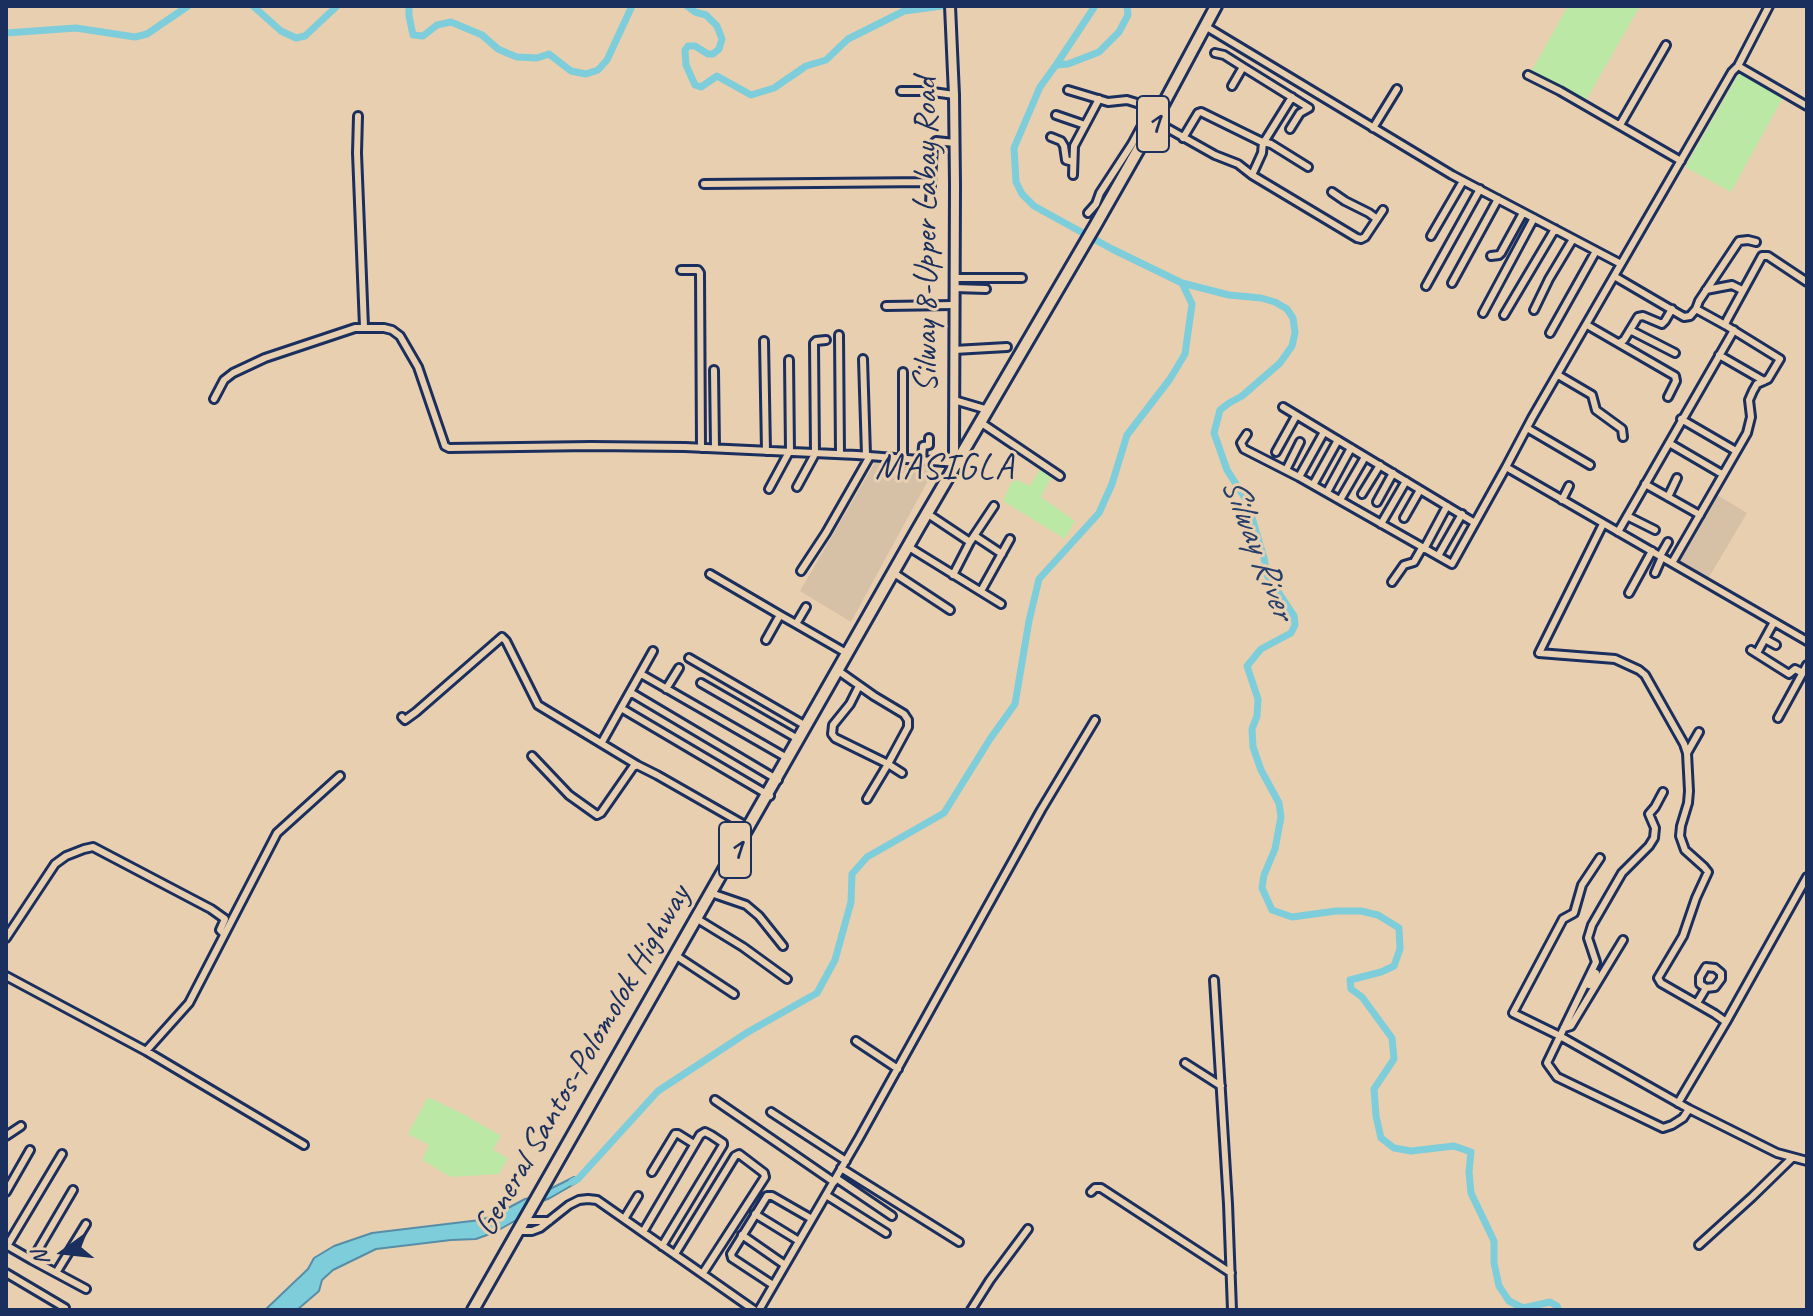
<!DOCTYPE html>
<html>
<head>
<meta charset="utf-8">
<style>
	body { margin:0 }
	#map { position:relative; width:1813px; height:1316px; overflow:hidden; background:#e8cfb0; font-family:Caveat,sans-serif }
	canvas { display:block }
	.frame { position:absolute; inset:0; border:8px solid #1b2f5e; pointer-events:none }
	.north { position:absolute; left:24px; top:1212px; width:80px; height:80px; -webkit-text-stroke:6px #e8cfb0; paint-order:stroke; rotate:255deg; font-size:22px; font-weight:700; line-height:32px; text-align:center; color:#1b2f5e }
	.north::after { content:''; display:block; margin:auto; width:28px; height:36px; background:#1b2f5e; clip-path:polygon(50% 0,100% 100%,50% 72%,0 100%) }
</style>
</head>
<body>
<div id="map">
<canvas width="1813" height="1316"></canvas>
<div class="frame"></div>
<div class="north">N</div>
</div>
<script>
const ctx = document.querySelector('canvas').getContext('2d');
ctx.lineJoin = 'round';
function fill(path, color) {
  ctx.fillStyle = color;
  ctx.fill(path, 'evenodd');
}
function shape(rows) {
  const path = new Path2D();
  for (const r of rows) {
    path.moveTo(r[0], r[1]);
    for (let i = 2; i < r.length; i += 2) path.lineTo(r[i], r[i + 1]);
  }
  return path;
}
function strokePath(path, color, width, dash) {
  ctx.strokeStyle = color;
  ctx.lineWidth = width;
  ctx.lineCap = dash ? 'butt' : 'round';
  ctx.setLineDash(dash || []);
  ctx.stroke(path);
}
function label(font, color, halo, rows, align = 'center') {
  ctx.font = font + ' Caveat,sans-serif';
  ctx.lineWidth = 6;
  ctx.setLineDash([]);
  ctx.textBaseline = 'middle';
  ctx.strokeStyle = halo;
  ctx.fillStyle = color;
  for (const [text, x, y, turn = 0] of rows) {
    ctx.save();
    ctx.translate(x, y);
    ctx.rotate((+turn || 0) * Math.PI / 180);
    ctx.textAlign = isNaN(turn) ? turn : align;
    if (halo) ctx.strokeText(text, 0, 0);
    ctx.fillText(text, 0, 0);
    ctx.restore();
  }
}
fill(shape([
	[877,459,937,464,851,622,800,591],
	[1714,493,1747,513,1708,579,1675,561]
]), '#d7c1a6');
fill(shape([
	[1568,6,1635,6,1639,8,1585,102,1531,72],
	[1742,68,1785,94,1731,192,1685,167],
	[1043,464,1054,472,1041,497,1075,521,1065,539,1003,501,1013,478,1030,486],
	[428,1097,463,1114,501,1136,493,1150,508,1158,499,1174,451,1177,422,1160,429,1145,408,1134]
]), '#bce8a6');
const water = shape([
	[574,1177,578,1179,576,1183,550,1198,533,1205,520,1218,495,1232,476,1239,451,1240,376,1249,333,1270,322,1280,319,1291,297,1310,265,1310,308,1269,314,1258,334,1246,372,1233,480,1220,493,1216,525,1199,534,1197,574,1177]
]);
fill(water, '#7ecdda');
strokePath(water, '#568ea8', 2);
strokePath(shape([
	[253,6,281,31,296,38,305,36,337,6],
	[409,6,409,16,413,35,423,36,437,25,451,22,482,35,498,49,507,53,517,57,537,58,549,54,571,71,586,74,598,70,607,60,632,6],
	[687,6,695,12,706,15,717,26,722,39,719,49,713,54,708,54,695,46,688,46,685,50,686,65,695,85,701,87,717,76,751,95,774,88,806,66,826,60,848,39,904,11,942,6],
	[1127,6,1128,15,1119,32,1099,52,1068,64,1056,65,1040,87,1014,148,1016,182,1022,194,1034,206,1112,249,1182,283,1229,295,1261,298,1275,302,1287,309,1293,318,1295,333,1292,346,1280,363,1242,396,1229,403,1220,410,1214,433,1227,470,1247,501,1264,558,1267,575,1294,616,1295,625,1291,633,1261,649,1247,666,1258,699,1257,716,1252,729,1253,747,1261,770,1279,803,1281,817,1275,849,1264,875,1262,888,1272,910,1292,917,1336,911,1361,911,1378,915,1399,928,1400,949,1394,966,1381,972,1350,980,1351,989,1362,997,1392,1038,1394,1059,1374,1089,1376,1116,1381,1138,1394,1148,1411,1151,1454,1146,1471,1152,1469,1172,1471,1193,1494,1241,1494,1263,1499,1286,1509,1301,1523,1308,1550,1302,1557,1306,1559,1310],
	[6,33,76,28,135,37,147,34,188,6],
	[1056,65,1095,6],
	[572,1182,578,1179,658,1091,748,1032,817,993,835,960,851,902,852,874,867,857,944,813,990,739,1015,704,1029,621,1039,579,1099,513,1112,484,1127,435,1170,379,1185,354,1192,304,1182,283]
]), '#7ecdda', 7);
const minor = shape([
	[1769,6,1738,66,1732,72,1532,418,1506,467,1807,641],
	[1205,26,1452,175,1621,264],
	[1215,53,1224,55,1243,67],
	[1738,66,1807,106],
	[1528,75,1560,91,1681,161],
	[1232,86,1243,67,1309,108,1300,113,1290,129],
	[1068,90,1108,102,1127,100,1153,108],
	[901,91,926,91,954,95],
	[1056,115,1085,125],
	[358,116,357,153,364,327],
	[1160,124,1215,155,1238,164,1252,175,1357,238,1361,239,1365,237,1383,210],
	[1620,125,1666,45],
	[1373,128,1397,89],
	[1051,137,1061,141,1064,146,1066,160,1073,162],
	[1183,138,1198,113,1201,112,1260,141,1271,144,1308,167],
	[1264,142,1292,97],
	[1073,175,1074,146,1099,99],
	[1252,175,1262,153,1263,142],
	[704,184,930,182],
	[1332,192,1345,201,1369,213,1377,219],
	[930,204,933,144,936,141,955,143],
	[1088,213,1096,204,1100,193,1132,144,1152,107],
	[1431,236,1463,181],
	[1491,256,1499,255,1501,253,1523,213],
	[681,270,698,270,700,273,701,448],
	[1614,276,1684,317,1690,316,1696,309],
	[954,278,1022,278],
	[1452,283,1498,199],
	[1426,286,1480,189],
	[954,288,986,289],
	[1706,290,1732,285,1742,290],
	[886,306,954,305],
	[1534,310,1549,279,1573,239],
	[1483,313,1534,218],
	[1504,315,1555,229],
	[1587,325,1675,376,1676,381,1668,397],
	[1725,325,1696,309,1699,301,1739,241,1748,240,1756,242],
	[1630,330,1675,353],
	[1550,333,1596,251],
	[839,335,840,454],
	[764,341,766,451],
	[1619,343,1624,340,1638,317,1643,316,1662,324,1665,321,1672,309],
	[954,350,1007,347],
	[1719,355,1764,381],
	[863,359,866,455],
	[789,360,790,452],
	[714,370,715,448],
	[903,372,903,458],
	[1558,375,1592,395,1596,410,1622,429,1623,437],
	[214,399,224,380,233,373,265,358,355,328,384,328,392,330,400,336,418,367,445,446,449,448,591,446,685,447,857,455,957,463],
	[954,400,988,410],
	[1283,407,1475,523],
	[1681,419,1736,451],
	[983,424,1060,476],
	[1527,428,1590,465],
	[1247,434,1241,443,1244,449,1299,477,1452,564,1506,467],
	[1669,443,1722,474],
	[1276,452,1296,416],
	[815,454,814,343,816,341,826,340],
	[922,459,923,446,929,445,929,438],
	[1286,470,1300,442],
	[1299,477,1324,432],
	[1645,484,1700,515],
	[1313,485,1338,440],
	[797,487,815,454],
	[769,489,789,452],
	[1327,492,1351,448],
	[1362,494,1380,465],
	[1668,497,1677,478],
	[1340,500,1365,457],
	[1562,500,1569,486],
	[1377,502,1393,473],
	[931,516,970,542],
	[1627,516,1655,530],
	[1404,518,1420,490],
	[1381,524,1406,481],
	[1603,524,1539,653,1615,659,1639,670,1645,675,1684,744,1687,753,1689,791,1688,803,1681,826,1680,836,1685,850,1704,867,1708,872,1696,898,1683,936,1658,978,1661,983,1715,1014,1726,1022],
	[1618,532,1734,330],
	[975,536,1002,554],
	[912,549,1001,604],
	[1424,549,1447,506],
	[1438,556,1462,514],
	[1660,556,1668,542],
	[1672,563,1747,433,1751,417,1749,400,1753,391,1757,384,1768,379,1780,359,1725,325,1727,320,1762,256,1768,256,1807,282],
	[801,571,826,533,870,456],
	[1655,573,1662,557],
	[710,574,780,615],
	[897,575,950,610],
	[953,575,970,542,994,506],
	[1392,582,1404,565,1414,562,1422,548],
	[981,591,1010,539],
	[1629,593,1652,551],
	[796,624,848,654],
	[1765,639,1776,645],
	[766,640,780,615,796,624,806,607],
	[1751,650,1789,674,1795,669,1803,673],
	[1757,653,1774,622],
	[689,658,806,726],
	[840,672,874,696,904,714,908,720,908,727,888,764,835,738,832,734,833,725,850,704,859,686],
	[641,674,787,758],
	[701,683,798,739],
	[666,689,679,668],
	[630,692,778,780],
	[621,708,770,796],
	[402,717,405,720,416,712,502,637,506,641,538,705,637,765],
	[1778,718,1807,665],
	[602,742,653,651],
	[1687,753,1699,732],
	[532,756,569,795,597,815,601,813,633,767,637,765,657,775,748,827],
	[1663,792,1655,807,1649,814,1655,828,1654,838,1649,846,1622,873,1592,925,1588,938,1596,962,1560,1036,1689,1109,1777,1153,1807,1161],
	[867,799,888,764,902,773],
	[1600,858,1582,885,1574,913,1563,919,1513,1013,1560,1036,1547,1063,1557,1077,1663,1128,1672,1125,1683,1118,1689,1109],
	[714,894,746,905,759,916,783,946],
	[699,920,743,947,787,979],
	[6,938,55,864,66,856,84,849,93,847,211,909,225,919,220,930,224,934],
	[678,957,734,994],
	[6,976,146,1051,304,1145],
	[1214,980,1228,1204,1232,1310],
	[1589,985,1596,973],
	[1697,1003,1706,988,1715,987,1721,979,1721,973,1715,968,1706,967,1700,977,1700,984,1706,988],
	[1564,1028,1571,1026,1577,1016,1623,940],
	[856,1041,898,1069],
	[146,1051,189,1003,277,833,340,776],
	[1185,1063,1221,1086],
	[715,1100,834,1182],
	[1678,1103,1726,1022,1807,877],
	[771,1112,846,1161],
	[6,1136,21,1126],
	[841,1168,959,1242],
	[652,1172,675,1134,678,1134,694,1144],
	[836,1178,892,1216],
	[6,1192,30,1150],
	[1091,1192,1095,1188,1101,1188,1231,1273],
	[826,1195,886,1233],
	[755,1214,799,1241],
	[624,1219,638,1196],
	[528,1221,549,1221],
	[523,1231,532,1231,540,1228,569,1205,579,1200,588,1199,597,1200,754,1310],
	[643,1232,700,1135,705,1132,711,1135,723,1143,723,1145,662,1246],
	[742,1235,785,1265],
	[6,1245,32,1260,73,1190],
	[1699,1245,1752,1197,1792,1158],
	[7,1246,62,1154],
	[675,1254,735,1156,739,1154,764,1173,765,1177,703,1273],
	[32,1260,86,1289],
	[6,1273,65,1308],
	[56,1273,86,1224],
	[773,1285,732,1258,731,1254,767,1196,772,1196,812,1219],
	[759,1310,859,1138,1041,810,1095,720],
	[971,1310,990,1280,1028,1229]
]);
const major = shape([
	[950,6,954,95,955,185,954,453,955,460,959,464]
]);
const highway = shape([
	[473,1310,919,527,1095,226,1149,131,1216,6]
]);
strokePath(minor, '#1b2f5e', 12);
strokePath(major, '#1b2f5e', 14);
strokePath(highway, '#1b2f5e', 16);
strokePath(minor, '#e8cfb0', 6);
strokePath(major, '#e8cfb0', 8);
strokePath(highway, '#e8cfb0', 10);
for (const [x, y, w] of [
	[1153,124,32],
	[735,850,32]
]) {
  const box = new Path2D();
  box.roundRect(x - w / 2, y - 28, w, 56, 6);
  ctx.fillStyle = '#e8cfb0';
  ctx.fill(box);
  strokePath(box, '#1b2f5e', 2);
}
label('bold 32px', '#1b2f5e', null, [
	["1",1153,124],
	["1",735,850]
]);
label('34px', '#1b2f5e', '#e8cfb0', [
	["Silway 8-Upper Labay Road",927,235,-90],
	["General Santos-Polomolok Highway",583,1061,-60]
]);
ctx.letterSpacing = '2px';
label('36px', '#1b2f5e', '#e8cfb0', [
	["MASIGLA",945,469]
]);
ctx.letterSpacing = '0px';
label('italic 36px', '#253f6a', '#e8cfb0', [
	["Silway River",1257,548,69]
]);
</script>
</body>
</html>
